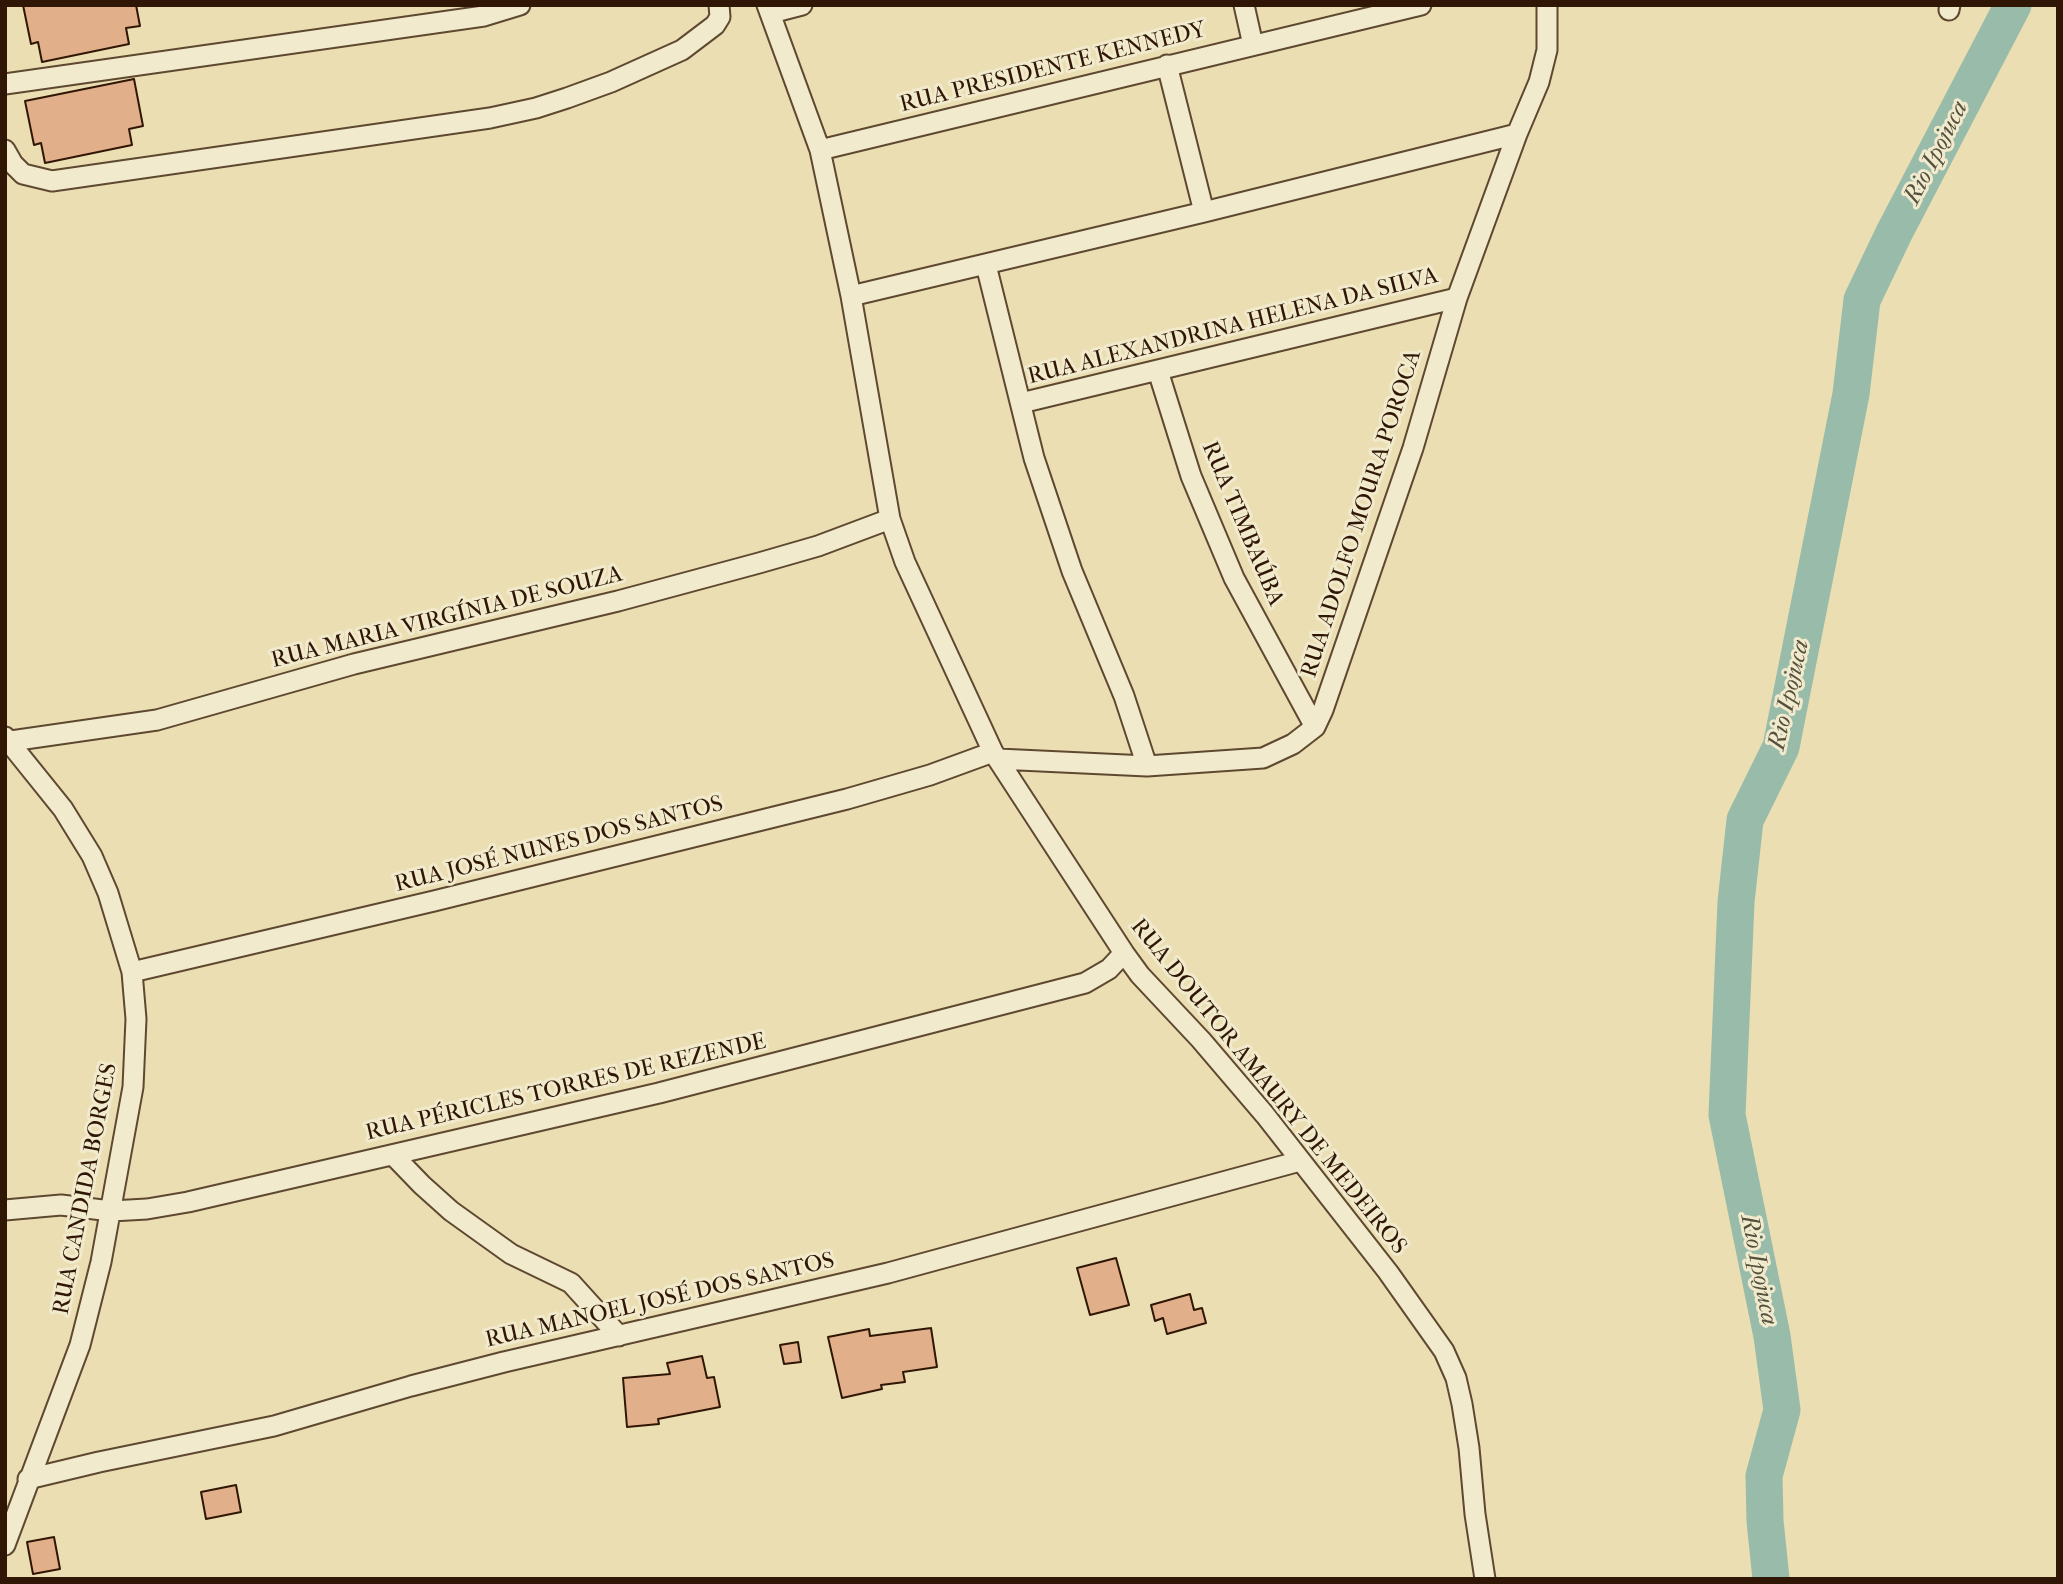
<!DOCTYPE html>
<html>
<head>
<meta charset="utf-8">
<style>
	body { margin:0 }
	#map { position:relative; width:2063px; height:1584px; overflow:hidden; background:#eadeb2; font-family:"IM FELL French Canon",serif }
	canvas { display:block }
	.frame { position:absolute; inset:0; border:7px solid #301604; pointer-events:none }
</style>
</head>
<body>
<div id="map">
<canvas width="2063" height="1584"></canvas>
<div class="frame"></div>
</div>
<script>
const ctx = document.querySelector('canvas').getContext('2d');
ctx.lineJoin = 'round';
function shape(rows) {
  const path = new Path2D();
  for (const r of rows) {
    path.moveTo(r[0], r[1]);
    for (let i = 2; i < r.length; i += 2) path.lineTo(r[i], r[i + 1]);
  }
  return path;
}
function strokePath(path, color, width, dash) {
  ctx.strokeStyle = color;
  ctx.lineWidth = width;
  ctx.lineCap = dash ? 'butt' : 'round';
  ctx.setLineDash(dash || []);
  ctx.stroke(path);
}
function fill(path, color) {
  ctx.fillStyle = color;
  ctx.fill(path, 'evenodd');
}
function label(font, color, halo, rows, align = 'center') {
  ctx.font = font + ' "IM FELL French Canon",serif';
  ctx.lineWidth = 6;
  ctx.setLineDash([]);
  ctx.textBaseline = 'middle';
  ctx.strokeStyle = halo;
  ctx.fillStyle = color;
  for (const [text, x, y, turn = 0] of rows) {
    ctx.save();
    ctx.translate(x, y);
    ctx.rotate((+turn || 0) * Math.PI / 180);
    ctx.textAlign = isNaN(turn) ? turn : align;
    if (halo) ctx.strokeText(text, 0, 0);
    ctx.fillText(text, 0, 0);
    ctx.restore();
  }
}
strokePath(shape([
	[1771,1579,1765,1521,1764,1476,1782,1410,1772,1336,1727,1115,1736,902,1745,820,1781,747,1851,394,1862,300,1894,233,2013,5]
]), '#98bca9', 37);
const building = shape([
	[23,5,136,5,140,26,126,28,129,44,42,62,38,42,31,44,23,5],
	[134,79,143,126,129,129,132,145,45,163,41,143,34,145,25,101,134,79],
	[1116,1258,1129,1305,1090,1315,1077,1268,1116,1258],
	[1190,1294,1194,1310,1202,1308,1206,1323,1167,1334,1163,1318,1155,1321,1151,1305,1190,1294],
	[931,1328,937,1367,903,1372,905,1382,881,1385,882,1389,842,1398,828,1337,869,1329,870,1336,931,1328],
	[798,1342,801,1362,784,1364,780,1345,798,1342],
	[702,1356,707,1378,714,1377,720,1407,658,1419,659,1424,627,1427,623,1378,670,1374,667,1363,702,1356],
	[236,1485,241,1512,206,1519,201,1492,236,1485],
	[54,1537,60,1569,33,1574,27,1542,54,1537]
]);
fill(building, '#e1af8a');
strokePath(building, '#301604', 2);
const minor = shape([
	[767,5,820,150,851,296,890,519,905,562,993,752,1124,953,1140,975,1201,1040,1265,1115,1388,1272,1444,1351,1456,1378,1462,1404,1469,1448,1475,1514,1485,1579],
	[1244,5,1253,45],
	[1949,10,1950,5],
	[771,13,802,5],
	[1167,65,1204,212],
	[5,84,484,16,520,5],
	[5,150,13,164,23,174,52,181,490,118,536,108,567,98,611,82,682,50,715,25,720,17,719,5],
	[820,150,1421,5],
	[986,265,1034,458,1072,571,1124,696,1147,766],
	[851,296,1204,212,1517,134],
	[1158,371,1191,476,1234,578,1315,727],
	[1021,403,1457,298],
	[5,737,63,809,92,856,108,893,132,972,136,1019,133,1087,101,1262,80,1345,5,1545],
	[11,741,157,720,354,664,618,601,759,563,818,546,890,519],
	[998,759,1147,766,1263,758,1293,744,1315,727,1323,710,1413,448,1457,298,1517,134,1539,82,1547,50,1547,5],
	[132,972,434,901,847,799,930,775,993,752],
	[393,1155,422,1185,451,1211,511,1254,571,1283,619,1336],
	[5,1210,61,1205,111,1211,147,1209,188,1202,659,1093,1085,983,1109,969,1124,953],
	[28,1479,99,1462,274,1426,411,1386,504,1362,888,1273,1300,1161]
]);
strokePath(minor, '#5e4830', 23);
strokePath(minor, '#f1eacd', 19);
label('23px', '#301604', '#f1eacd', [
	["RUA PRESIDENTE KENNEDY",1053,68,-14],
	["RUA ALEXANDRINA HELENA DA SILVA",1233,327,-14],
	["RUA ADOLFO MOURA POROCA",1362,514,-72],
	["RUA TIMBAÚBA",1242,524,67],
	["RUA MARIA VIRGÍNIA DE SOUZA",447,618,-14],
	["RUA JOSÉ NUNES DOS SANTOS",559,845,-14],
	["RUA DOUTOR AMAURY DE MEDEIROS",1268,1087,51],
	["RUA PÉRICLES TORRES DE REZENDE",566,1088,-13],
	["RUA CANDIDA BORGES",86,1189,-79],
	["RUA MANOEL JOSÉ DOS SANTOS",660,1301,-13]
]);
label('italic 24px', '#54503e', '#f1eacd', [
	["Rio Ipojuca",1937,153,-63],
	["Rio Ipojuca",1790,695,-77],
	["Rio Ipojuca",1758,1270,79]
]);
</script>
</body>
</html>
